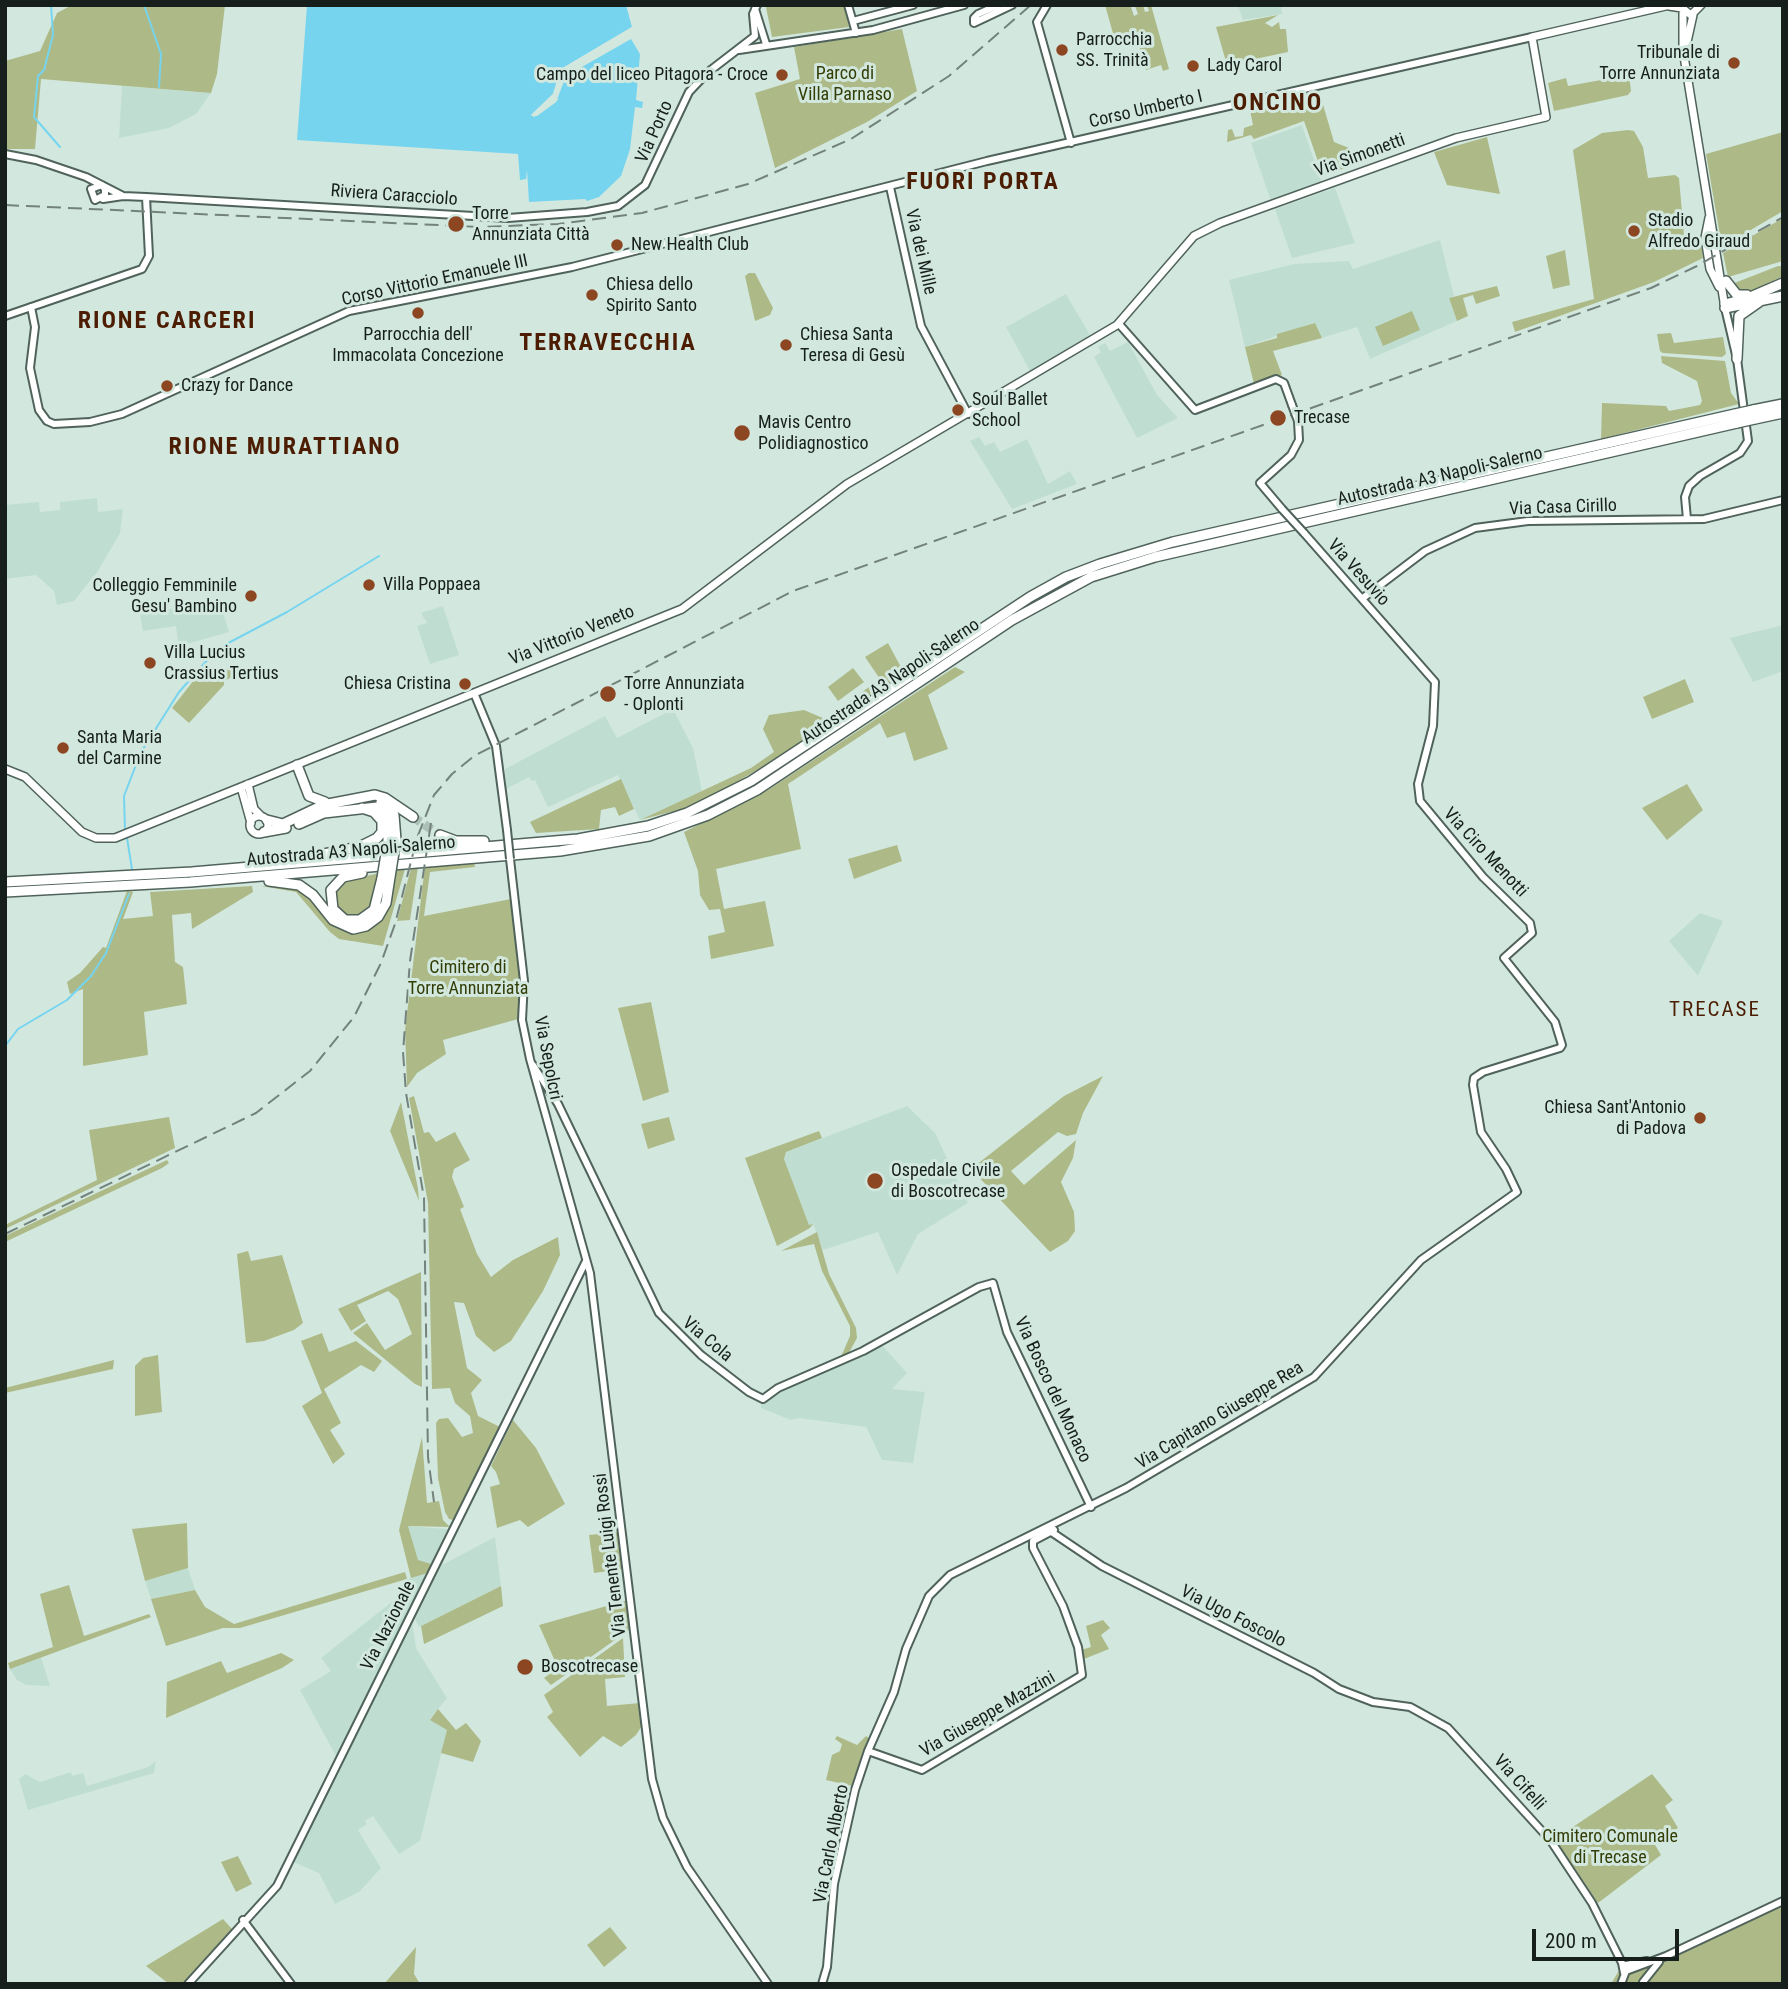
<!DOCTYPE html>
<html>
<head>
<meta charset="utf-8">
<style>
	body { margin:0 }
	#map { position:relative; width:1788px; height:1989px; overflow:hidden; background:#d2e8df; font-family:"Roboto Condensed",sans-serif }
	canvas { display:block }
	.frame { position:absolute; inset:0; border:7px solid #171f1c; pointer-events:none }
	.scale { position:absolute; left:1532px; top:1929px; width:147px; height:32px; box-sizing:border-box; border:4px solid #171f1c; border-top:0; padding-left:9px; font-size:21px; line-height:24px; white-space:nowrap; color:#171f1c; -webkit-text-stroke:5px #d2e8df; paint-order:stroke }
</style>
</head>
<body>
<div id="map">
<canvas width="1788" height="1989"></canvas>
<div class="frame"></div>
<div class="scale">200 m</div>
</div>
<script>
const ctx = document.querySelector('canvas').getContext('2d');
ctx.lineJoin = 'round';
function fill(path, color) {
  ctx.fillStyle = color;
  ctx.fill(path, 'evenodd');
}
function shape(rows) {
  const path = new Path2D();
  for (const r of rows) {
    if (r.length === 3) {
      path.moveTo(r[0] + r[2], r[1]);
      path.arc(r[0], r[1], r[2], 0, 2 * Math.PI);
      continue;
    }
    path.moveTo(r[0], r[1]);
    for (let i = 2; i < r.length; i += 2) path.lineTo(r[i], r[i + 1]);
  }
  return path;
}
function strokePath(path, color, width, dash) {
  ctx.strokeStyle = color;
  ctx.lineWidth = width;
  ctx.lineCap = dash ? 'butt' : 'round';
  ctx.setLineDash(dash || []);
  ctx.stroke(path);
}
function label(font, color, halo, rows, align = 'center') {
  ctx.font = font + ' "Roboto Condensed",sans-serif';
  ctx.lineWidth = 6;
  ctx.setLineDash([]);
  ctx.textBaseline = 'middle';
  ctx.strokeStyle = halo;
  ctx.fillStyle = color;
  for (const [text, x, y, turn = 0] of rows) {
    ctx.save();
    ctx.translate(x, y);
    ctx.rotate((+turn || 0) * Math.PI / 180);
    ctx.textAlign = isNaN(turn) ? turn : align;
    if (halo) ctx.strokeText(text, 0, 0);
    ctx.fillText(text, 0, 0);
    ctx.restore();
  }
}
fill(shape([
	[1238,5,1281,5,1282,14,1243,20],
	[122,86,211,93,196,114,169,128,119,138],
	[1302,125,1323,186,1272,204,1251,143],
	[1335,188,1355,243,1292,258,1275,209],
	[1440,240,1454,296,1449,298,1457,321,1370,359,1357,327,1322,338,1314,323,1245,347,1229,280,1294,264,1349,261,1353,269],
	[1066,294,1090,335,1030,371,1006,327],
	[1128,342,1157,395,1178,418,1137,438,1094,357,1101,352,1098,347,1105,343,1110,351],
	[979,437,985,446,994,442,1000,452,1027,439,1048,484,1070,471,1077,484,1012,509,970,441],
	[97,498,98,512,123,509,120,533,98,571,74,601,57,605,54,591,36,575,5,579,5,505,39,502,40,512,60,510,60,502],
	[219,599,229,632,190,643,179,650,176,626,143,631,140,615],
	[443,606,459,655,430,664,417,626,427,623,421,613],
	[1783,625,1783,671,1753,682,1730,638],
	[673,709,693,748,702,791,640,820,618,775,548,807,535,780,532,781,529,777,506,789,505,769,605,716,617,738],
	[1700,913,1723,921,1698,976,1669,941],
	[907,1106,935,1133,968,1203,918,1234,897,1275,878,1232,823,1250,813,1224,809,1225,784,1159,786,1152],
	[881,1344,907,1373,892,1389,925,1392,913,1463,882,1460,866,1427,798,1418,791,1420,761,1408,761,1402,781,1391],
	[408,1526,459,1530,442,1565,495,1537,501,1586,419,1627,410,1609,416,1648,447,1698,430,1719,447,1730,420,1841,399,1854,373,1816,365,1821,367,1824,358,1830,381,1868,359,1892,335,1904,319,1873,293,1862,344,1761,336,1756,300,1690,331,1671,321,1658,407,1590,407,1579,428,1573,418,1561],
	[188,1568,195,1590,151,1599,145,1581],
	[41,1657,50,1686,26,1685,17,1680,10,1669],
	[156,1761,154,1773,28,1810,19,1779,25,1774,40,1782,71,1772,72,1776,83,1773,87,1786,148,1767]
]), '#bfded1');
fill(shape([
	[72,5,225,5,217,74,211,93,41,79,35,149,5,149,5,61,40,51,57,13],
	[776,5,844,5,849,27,772,37,766,7],
	[1105,5,1131,7,1134,16,1138,14,1135,6,1143,5,1145,12,1149,11,1147,5,1151,5,1169,69,1163,71,1161,65,1146,70,1137,38,1116,44],
	[1278,15,1265,23,1272,27,1279,22,1280,29,1286,29,1288,52,1227,65,1216,27],
	[902,29,917,91,867,122,775,168,755,93,800,79,794,47],
	[1629,75,1631,91,1628,95,1554,111,1548,83,1566,78,1568,86],
	[1319,91,1334,142,1349,148,1353,165,1323,176,1304,121,1254,139,1251,135,1227,142,1228,130,1232,129,1235,137,1243,136,1244,128,1253,125,1250,110],
	[1628,130,1634,131,1643,147,1648,178,1675,175,1679,178,1685,247,1701,244,1703,258,1654,282,1515,332,1512,322,1594,299,1573,150,1602,133],
	[1783,132,1783,211,1722,247,1706,154],
	[1487,137,1500,194,1447,185,1434,152],
	[1783,218,1783,261,1728,277,1723,253],
	[1565,250,1570,285,1553,289,1546,256],
	[1778,266,1783,266,1783,276,1748,293,1742,294,1732,284],
	[749,273,755,273,773,308,770,315,755,321,745,276],
	[1497,286,1500,296,1476,304,1473,295,1463,298,1468,316,1457,321,1449,298],
	[1412,311,1420,330,1383,346,1375,327],
	[1315,323,1322,338,1273,351,1282,375,1254,384,1245,347,1277,338,1277,334],
	[1671,333,1674,343,1723,337,1726,354,1722,357,1663,353,1660,351,1657,334],
	[1661,356,1725,361,1731,393,1739,404,1601,439,1602,403,1666,406,1669,411,1700,405,1702,401,1697,381,1662,363],
	[888,643,904,673,778,758,714,795,682,809,640,820,751,768,774,752,763,729,769,715,804,710,825,719,880,679,865,657],
	[205,666,222,680,220,673,234,666,238,674,224,681,224,685,189,723,172,708],
	[955,667,965,672,928,695,948,749,914,761,905,732,887,738,880,723,788,784,801,849,716,869,724,909,765,901,774,946,711,959,708,936,725,932,720,909,709,910,700,895,698,871,684,832,768,790],
	[853,668,864,682,838,701,828,687],
	[1685,679,1694,702,1652,719,1643,697],
	[621,779,634,809,619,816,615,807,601,810,599,829,536,833,530,822],
	[1687,784,1703,810,1667,840,1642,808],
	[897,845,902,861,854,879,848,859],
	[474,861,475,867,430,872,424,916,511,899,520,983,518,1019,443,1040,446,1054,417,1073,407,1087,405,1030,425,866],
	[418,867,410,920,397,921,411,868],
	[405,869,383,946,339,939,330,932,296,892,261,886,290,885,308,894,336,926,376,923,394,871],
	[380,873,375,901,364,915,347,918,337,910,334,892,343,881],
	[252,886,253,892,192,929,191,913,172,915,175,962,183,967,187,1004,144,1012,148,1055,83,1066,83,989,70,994,67,982,80,973,103,947,106,948,127,891,133,892,123,919,153,916,150,892],
	[651,1002,669,1092,643,1101,618,1008],
	[1103,1076,1083,1113,1076,1134,1067,1136,1058,1132,1011,1171,1024,1185,1076,1140,1073,1158,1061,1182,1074,1212,1075,1231,1068,1241,1050,1252,971,1169,1064,1096],
	[414,1096,424,1133,429,1132,436,1142,455,1132,470,1160,454,1169,452,1177,464,1207,460,1209,477,1254,491,1277,513,1260,558,1237,560,1255,543,1291,511,1341,494,1352,476,1336,464,1303,454,1302,467,1368,482,1380,471,1393,478,1416,500,1427,454,1520,449,1519,445,1512,438,1478,436,1423,439,1419,448,1418,462,1437,473,1433,470,1416,455,1403,450,1388,432,1389,428,1203,409,1098],
	[401,1102,418,1189,419,1201,390,1131],
	[169,1117,175,1148,5,1229,5,1225,97,1180,89,1130],
	[669,1117,675,1140,648,1149,641,1124],
	[819,1131,822,1138,786,1152,784,1159,809,1225,813,1224,810,1228,777,1246,745,1158],
	[167,1160,169,1163,162,1168,5,1242,5,1236],
	[817,1232,829,1274,856,1328,857,1338,847,1356,840,1359,850,1336,850,1326,822,1271,814,1244,781,1251],
	[248,1251,251,1261,282,1255,303,1323,294,1330,264,1341,246,1343,237,1254],
	[421,1272,422,1387,415,1384,353,1333,367,1323,385,1350,412,1334,398,1299,388,1291,357,1305,366,1321,351,1331,338,1309],
	[322,1333,329,1352,356,1341,382,1361,374,1372,361,1365,324,1389,341,1423,330,1430,345,1454,333,1464,302,1406,322,1393,301,1341],
	[158,1355,162,1412,135,1416,135,1366,143,1358],
	[114,1360,113,1369,5,1393,5,1388],
	[513,1420,536,1448,565,1504,528,1527,520,1520,497,1528,490,1487,500,1484,496,1472,491,1466],
	[422,1437,427,1503,439,1501,443,1520,450,1527,408,1526,418,1560,431,1564,428,1573,411,1578,399,1530],
	[187,1523,188,1568,145,1581,132,1529],
	[620,1532,624,1569,594,1573,589,1535],
	[405,1572,407,1579,240,1628,223,1628,166,1646,151,1599,195,1590,205,1607,234,1624],
	[69,1585,84,1636,149,1614,151,1617,10,1669,8,1663,53,1647,40,1594],
	[501,1586,503,1606,424,1644,421,1626],
	[628,1600,632,1628,551,1685,544,1678,558,1668,539,1625],
	[1103,1620,1110,1628,1101,1635,1109,1649,1084,1659,1081,1650,1091,1647,1086,1626],
	[623,1638,625,1677,605,1679,607,1706,640,1703,643,1724,636,1735,621,1747,603,1736,580,1757,547,1717,553,1712,544,1695],
	[281,1653,294,1660,282,1668,166,1718,167,1682,221,1661,227,1673],
	[438,1709,456,1730,466,1723,481,1741,473,1762,441,1753,447,1730,430,1720],
	[837,1736,857,1745,866,1736,870,1739,852,1786,826,1780,832,1755,840,1751,842,1744,835,1739],
	[1652,1774,1673,1800,1665,1806,1678,1828,1654,1843,1661,1855,1598,1903,1555,1839],
	[238,1856,252,1884,236,1892,221,1862],
	[1783,1896,1783,1984,1611,1984,1621,1967,1674,1949],
	[223,1919,232,1929,184,1984,169,1984,146,1966],
	[610,1927,627,1948,604,1967,587,1945],
	[416,1947,414,1974,420,1984,384,1984]
]), '#adba87');
fill(shape([
	[307,5,626,5,632,27,561,69,553,94,531,115,534,117,556,102,566,76,631,39,640,54,636,100,643,102,642,108,635,107,630,149,621,176,599,197,587,201,585,199,529,202,527,170,526,179,520,180,518,154,297,140]
]), '#76d4ef');
fill(shape([
	[632,27,634,30,628,35,564,71,550,102,559,98,556,102,537,116,531,115,553,94,561,69]
]), '#d2e8df');
strokePath(shape([
	[51,5,53,35,44,70,38,76,34,117,60,147],
	[144,5,161,54,159,87],
	[125,830,124,796,141,752,179,692,217,649,287,612,379,556],
	[127,838,132,869],
	[5,1046,18,1029,67,1000,91,976,106,953,129,894]
]), '#76d4ef', 2);
strokePath(shape([
	[413,817,440,835]
]), '#adc0b8', 9, [9, 4.5]);
const minor = shape([
	[848,5,856,33],
	[998,5,978,14,974,18,974,23,1012,5],
	[1047,5,1037,22,1071,143],
	[755,9,766,44],
	[853,21,913,5],
	[739,50,873,30,964,5],
	[5,154,36,160,86,177,123,196],
	[101,185,105,189,105,195,95,200,91,189,102,185],
	[890,187,921,326,968,414],
	[103,199,123,196,146,197],
	[31,307,35,327,30,368,39,410,47,421,54,424,90,422,122,414,349,311,572,267,987,161,1532,37],
	[5,316,142,269,149,256,146,197,508,218,587,212,618,206,645,185,689,92,707,73,755,36,753,14,757,5],
	[1119,324,1195,410,1276,379,1284,383,1292,405],
	[1282,509,1260,483,1291,455,1299,440,1298,421],
	[1687,519,1685,497,1689,486,1700,476,1740,453,1748,441,1737,359,1725,308],
	[1363,598,1425,551,1475,528,1528,521,1704,519,1783,500],
	[474,693,496,746,507,830],
	[510,859,524,981,522,1020,530,1059,590,1273,652,1779,663,1818,687,1867,768,1984],
	[533,1065,558,1104,659,1313,701,1355,749,1392,763,1399,778,1388,863,1351,979,1287,993,1283,1007,1332,1091,1507],
	[1050,1531,1102,1566,1314,1673,1339,1689,1373,1702,1410,1707,1448,1728,1551,1841,1592,1903,1622,1963,1624,1973],
	[868,1751,922,1770,1082,1675,1078,1647,1063,1606,1033,1548,1033,1541,1054,1530],
	[243,1920,291,1984],
	[1626,1965,1647,1961],
	[1643,1982,1659,1962],
	[188,1984,277,1886,586,1261],
	[822,1984,827,1967,834,1884,855,1790,868,1751,894,1692,906,1649,929,1596,950,1575,1126,1488,1314,1377,1421,1260,1517,1192,1506,1169,1481,1132,1473,1085,1474,1078,1483,1072,1560,1048,1562,1045,1555,1022,1504,958,1532,933,1530,923,1483,877,1420,801,1418,784,1433,726,1435,682,1304,533],
	[1621,1984,1626,1971,1666,1956,1783,1901]
]);
const major = shape([
	[1669,6,1682,8,1691,15,1701,5],
	[1683,13,1683,50,1725,308],
	[1687,42,1693,15],
	[1709,218,1705,238,1710,269,1719,287],
	[5,769,25,777,82,832,96,838,115,838,682,609,847,484,1117,325,1194,236,1220,223,1456,138,1546,117,1532,37,1670,5],
	[248,784,254,809,261,816],
	[241,787,251,823],
	[259,825,9]
]);
const highway = shape([
	[1726,281,1737,295,1747,295],
	[1725,304,1748,298,1783,283],
	[1725,308,1783,296],
	[1737,359,1739,316,1759,302],
	[1753,410,1783,404],
	[1755,419,1783,413],
	[297,765,309,796,325,802],
	[381,802,394,815,396,840],
	[267,820,283,824,323,805,375,795,385,798,413,817],
	[299,824,324,813,377,807,388,817,388,842],
	[264,832,286,828],
	[440,835,456,841,484,841],
	[314,856,359,847,377,838,382,832,382,821,374,812,362,808],
	[362,873,343,877,331,890,333,909,345,920,360,920,374,910,382,878],
	[269,881,299,885,313,895,333,920,353,929,366,926,378,917,386,903,390,877],
	[5,882,192,872,578,839,648,826,687,813,751,781,1030,597,1066,577,1100,564,1173,542,1735,414],
	[5,892,190,882,560,851,649,836,708,815,757,790,1012,620,1091,577,1155,557,1737,423]
]);
strokePath(minor, '#50635b', 10);
strokePath(major, '#50635b', 10);
strokePath(highway, '#50635b', 12);
strokePath(minor, '#fff', 6);
strokePath(major, '#fff', 7);
strokePath(highway, '#fff', 9);
strokePath(shape([
	[5,205,480,227,558,224,642,213,748,184,851,139,949,76,1031,5],
	[431,823,410,961,403,1052,406,1093,424,1198,428,1457,434,1502],
	[5,1234,256,1113,310,1071,354,1017,381,963,395,924,417,838,434,795,452,774,474,756,793,591,1651,288,1697,266,1783,217]
]), '#73827c', 2, [14, 7]);
const minorBridge = shape([
	[1292,405,1298,421],
	[1282,509,1304,533],
	[507,830,510,859]
]);
const highwayBridge = shape([
	[1735,414,1753,410],
	[1737,423,1755,419],
	[390,877,396,840],
	[382,878,388,842]
]);
strokePath(minorBridge, '#50635b', 10, []);
strokePath(highwayBridge, '#50635b', 12, []);
strokePath(minorBridge, '#fff', 6);
strokePath(highwayBridge, '#fff', 9);
for (const [x, y, r, color] of [
	[1062,50,7,"#8d4622"],
	[1734,63,7,"#8d4622"],
	[1193,66,7,"#8d4622"],
	[782,75,7,"#8d4622"],
	[456,224,9,"#8d4622"],
	[1634,231,7,"#8d4622"],
	[617,245,7,"#8d4622"],
	[592,295,7,"#8d4622"],
	[418,313,7,"#8d4622"],
	[786,345,7,"#8d4622"],
	[167,386,7,"#8d4622"],
	[958,410,7,"#8d4622"],
	[1278,418,9,"#8d4622"],
	[742,433,9,"#8d4622"],
	[369,585,7,"#8d4622"],
	[251,596,7,"#8d4622"],
	[150,663,7,"#8d4622"],
	[465,684,7,"#8d4622"],
	[608,694,9,"#8d4622"],
	[63,748,7,"#8d4622"],
	[1700,1118,7,"#8d4622"],
	[875,1181,9,"#8d4622"],
	[525,1667,9,"#8d4622"]
]) {
  const dot = new Path2D();
  dot.arc(x, y, r, 0, 2 * Math.PI);
  ctx.fillStyle = color;
  ctx.fill(dot);
  strokePath(dot, '#d2e8df', 2.5);
}
label('18px', '#171f1c', '#d2e8df', [
	["Parrocchia",1076,40],
	["SS. Trinità",1076,61],
	["Tribunale di",1720,53,"right"],
	["Torre Annunziata",1720,74,"right"],
	["Lady Carol",1207,66],
	["Campo del liceo Pitagora - Croce",768,75,"right"],
	["Torre",472,214],
	["Annunziata Città",472,235],
	["Stadio",1648,221],
	["Alfredo Giraud",1648,242],
	["New Health Club",631,245],
	["Chiesa dello",606,285],
	["Spirito Santo",606,306],
	["Parrocchia dell'",418,335,"center"],
	["Immacolata Concezione",418,356,"center"],
	["Chiesa Santa",800,335],
	["Teresa di Gesù",800,356],
	["Crazy for Dance",181,386],
	["Soul Ballet",972,400],
	["School",972,421],
	["Trecase",1294,418],
	["Mavis Centro",758,423],
	["Polidiagnostico",758,444],
	["Villa Poppaea",383,585],
	["Colleggio Femminile",237,586,"right"],
	["Gesu' Bambino",237,607,"right"],
	["Villa Lucius",164,653],
	["Crassius Tertius",164,674],
	["Chiesa Cristina",451,684,"right"],
	["Torre Annunziata",624,684],
	["- Oplonti",624,705],
	["Santa Maria",77,738],
	["del Carmine",77,759],
	["Chiesa Sant'Antonio",1686,1108,"right"],
	["di Padova",1686,1129,"right"],
	["Ospedale Civile",891,1171],
	["di Boscotrecase",891,1192],
	["Boscotrecase",541,1667]
], 'left');
label('18px', '#333d05', '#d2e8df', [
	["Parco di",845,74],
	["Villa Parnaso",845,95],
	["Cimitero di",468,968],
	["Torre Annunziata",468,989],
	["Cimitero Comunale",1610,1837],
	["di Trecase",1610,1858]
]);
label('18px', '#171f1c', '#d2e8df', [
	["Corso Umberto I",1146,110,-13],
	["Via Porto",655,132,-66],
	["Via Simonetti",1360,156,-20],
	["Riviera Caracciolo",394,196,4],
	["Via dei Mille",920,252,77],
	["Corso Vittorio Emanuele III",435,281,-12],
	["Autostrada A3 Napoli-Salerno",1440,477,-13],
	["Via Casa Cirillo",1563,508,-2],
	["Via Vesuvio",1358,573,48],
	["Via Vittorio Veneto",572,636,-22],
	["Autostrada A3 Napoli-Salerno",891,682,-34],
	["Autostrada A3 Napoli-Salerno",351,852,-5],
	["Via Ciro Menotti",1485,853,47],
	["Via Sepolcri",547,1058,79],
	["Via Cola",707,1340,40],
	["Via Bosco del Monaco",1052,1390,65],
	["Via Capitano Giuseppe Rea",1220,1416,-31],
	["Via Tenente Luigi Rossi",611,1555,-97],
	["Via Ugo Foscolo",1233,1617,27],
	["Via Nazionale",389,1626,-63],
	["Via Giuseppe Mazzini",988,1715,-30],
	["Via Cifelli",1519,1783,48],
	["Via Carlo Alberto",832,1844,-79]
]);
ctx.letterSpacing = '2px';
label('21px', '#4c1d03', '#d2e8df', [
	["TRECASE",1715,1011]
]);
ctx.letterSpacing = '0px';
ctx.letterSpacing = '2px';
label('bold 24px', '#4c1d03', '#d2e8df', [
	["ONCINO",1278,104],
	["FUORI PORTA",983,183],
	["RIONE CARCERI",167,322],
	["TERRAVECCHIA",608,344],
	["RIONE MURATTIANO",285,448]
]);
ctx.letterSpacing = '0px';
</script>
</body>
</html>
